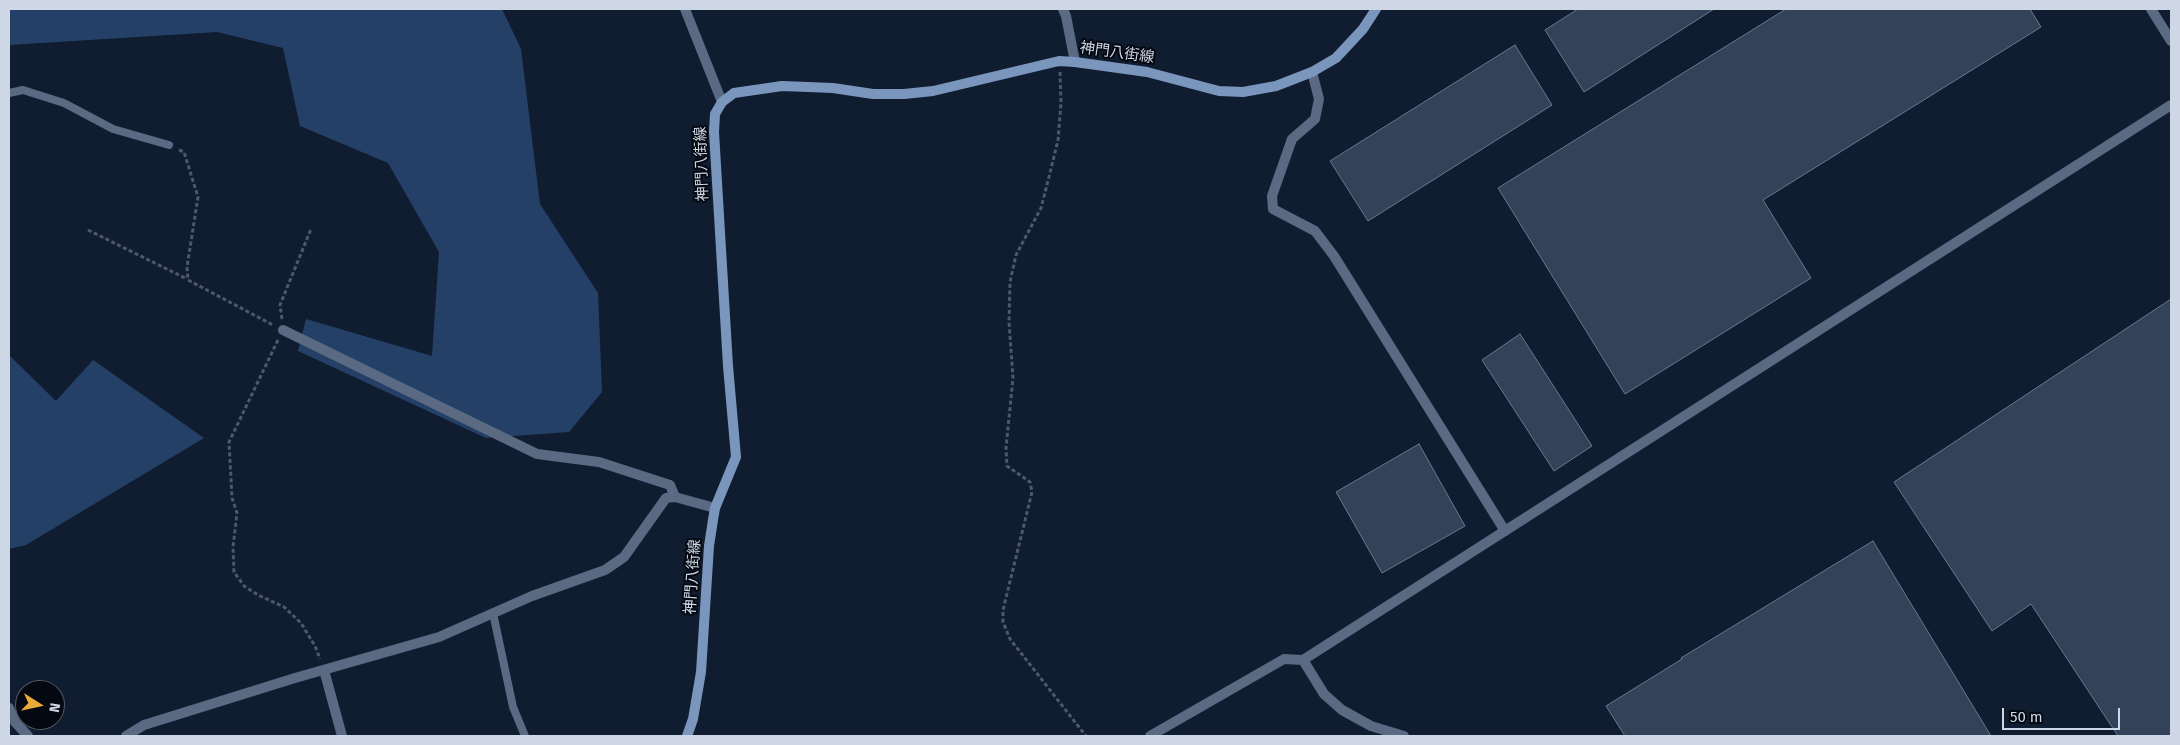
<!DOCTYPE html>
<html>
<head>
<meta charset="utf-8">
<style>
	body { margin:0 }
	#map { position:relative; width:2180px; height:745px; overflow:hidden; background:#101d31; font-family:"Fira Sans",sans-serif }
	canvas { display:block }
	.frame { position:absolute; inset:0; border:10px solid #ced7e5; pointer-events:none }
	.north { position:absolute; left:15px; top:680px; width:50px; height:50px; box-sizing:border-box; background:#040810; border:1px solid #555b65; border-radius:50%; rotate:100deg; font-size:14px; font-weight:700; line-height:20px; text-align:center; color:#ced7e5 }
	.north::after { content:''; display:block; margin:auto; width:18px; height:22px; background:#eaaa38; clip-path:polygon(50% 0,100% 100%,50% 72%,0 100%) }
	.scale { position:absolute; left:2002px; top:708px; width:118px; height:22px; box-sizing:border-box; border:2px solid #ced7e5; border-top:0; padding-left:6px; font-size:15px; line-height:18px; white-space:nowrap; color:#ced7e5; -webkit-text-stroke:4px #040810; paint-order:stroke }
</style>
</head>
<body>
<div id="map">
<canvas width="2180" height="745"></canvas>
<div class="frame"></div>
<div class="north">N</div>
<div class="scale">50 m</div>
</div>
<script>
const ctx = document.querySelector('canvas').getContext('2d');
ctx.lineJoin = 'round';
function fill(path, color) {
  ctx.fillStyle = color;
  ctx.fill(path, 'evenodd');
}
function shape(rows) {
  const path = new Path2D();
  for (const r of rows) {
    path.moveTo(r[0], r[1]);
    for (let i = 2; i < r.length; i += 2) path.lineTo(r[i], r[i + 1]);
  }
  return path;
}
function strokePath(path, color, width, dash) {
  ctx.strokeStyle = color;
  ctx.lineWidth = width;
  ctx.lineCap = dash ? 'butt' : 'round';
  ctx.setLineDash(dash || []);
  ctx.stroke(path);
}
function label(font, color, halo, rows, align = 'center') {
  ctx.font = font + ' "Fira Sans","Noto Sans JP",sans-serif';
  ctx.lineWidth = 4;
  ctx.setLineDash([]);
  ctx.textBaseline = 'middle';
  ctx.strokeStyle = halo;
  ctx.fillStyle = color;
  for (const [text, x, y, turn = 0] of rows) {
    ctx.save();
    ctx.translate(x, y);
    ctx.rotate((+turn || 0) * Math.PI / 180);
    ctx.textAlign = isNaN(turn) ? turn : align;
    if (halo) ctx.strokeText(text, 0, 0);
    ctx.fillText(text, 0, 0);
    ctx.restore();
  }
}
fill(shape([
	[9,9,502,9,521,49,540,204,598,293,602,392,569,432,486,438,298,351,306,319,432,356,439,252,388,163,300,126,283,48,217,32,9,45],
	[9,355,56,401,93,360,204,438,26,545,9,549]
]), '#254067');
const building = shape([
	[1578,9,1714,9,1584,92,1545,30,1578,9],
	[1786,9,2030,9,2041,27,1763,200,1811,278,1625,394,1498,188,1786,9],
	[1515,45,1552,105,1368,221,1330,161,1515,45],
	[2171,299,2171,736,2118,736,2031,604,1992,631,1894,482,2171,299],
	[1520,334,1592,446,1554,471,1482,360,1520,334],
	[1419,444,1465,526,1382,573,1336,492,1419,444],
	[1873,541,1991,736,1625,736,1606,706,1682,659,1681,658,1873,541]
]);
fill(building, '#334258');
strokePath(building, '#687891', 1);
strokePath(shape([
	[1060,72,1061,103,1058,140,1050,173,1041,208,1016,255,1010,282,1009,322,1013,378,1006,448,1007,466,1030,482,1032,492,1003,610,1003,622,1010,639,1086,736],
	[179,150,184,152,198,197,187,267,188,280,273,325],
	[88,230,187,279],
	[282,319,280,305,311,229],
	[278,340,229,442,232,498,237,513,233,547,234,572,244,586,258,595,284,607,301,623,315,646,320,659]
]), '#4d596b', 3, [4, 2.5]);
strokePath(shape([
	[9,93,23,90,64,103,113,129,169,145],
	[493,613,513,707,525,736]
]), '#596a82', 8);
strokePath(shape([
	[685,9,722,102],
	[1063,9,1066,16,1075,62],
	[1312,72,1319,99,1315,119,1292,139,1272,196,1273,209,1315,231,1334,256,1505,531],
	[283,330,537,454,599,462,670,485,675,497],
	[324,670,342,736],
	[9,708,15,722,28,736],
	[126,736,144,725,295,678,439,637,532,596,605,570,624,557,666,498,675,497,715,508],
	[1150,736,1284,659,1303,660,1324,694,1342,710,1371,726,1404,736]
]), '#596a82', 10);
strokePath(shape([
	[2151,9,2171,41],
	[1303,660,2171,105]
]), '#596a82', 10);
strokePath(shape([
	[687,736,693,719,701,672,709,546,713,520,715,508,736,457,728,366,714,132,715,114,722,102,734,93,782,86,833,88,873,94,904,94,933,91,1059,61,1075,62,1147,72,1219,91,1243,92,1276,86,1312,72,1336,58,1363,29,1376,9]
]), '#7b96bd', 10);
label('15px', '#ced7e5', '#040810', [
	["神門八街線",1117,53,8],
	["神門八街線",702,164,-92],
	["神門八街線",693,577,-86]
]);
</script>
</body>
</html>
